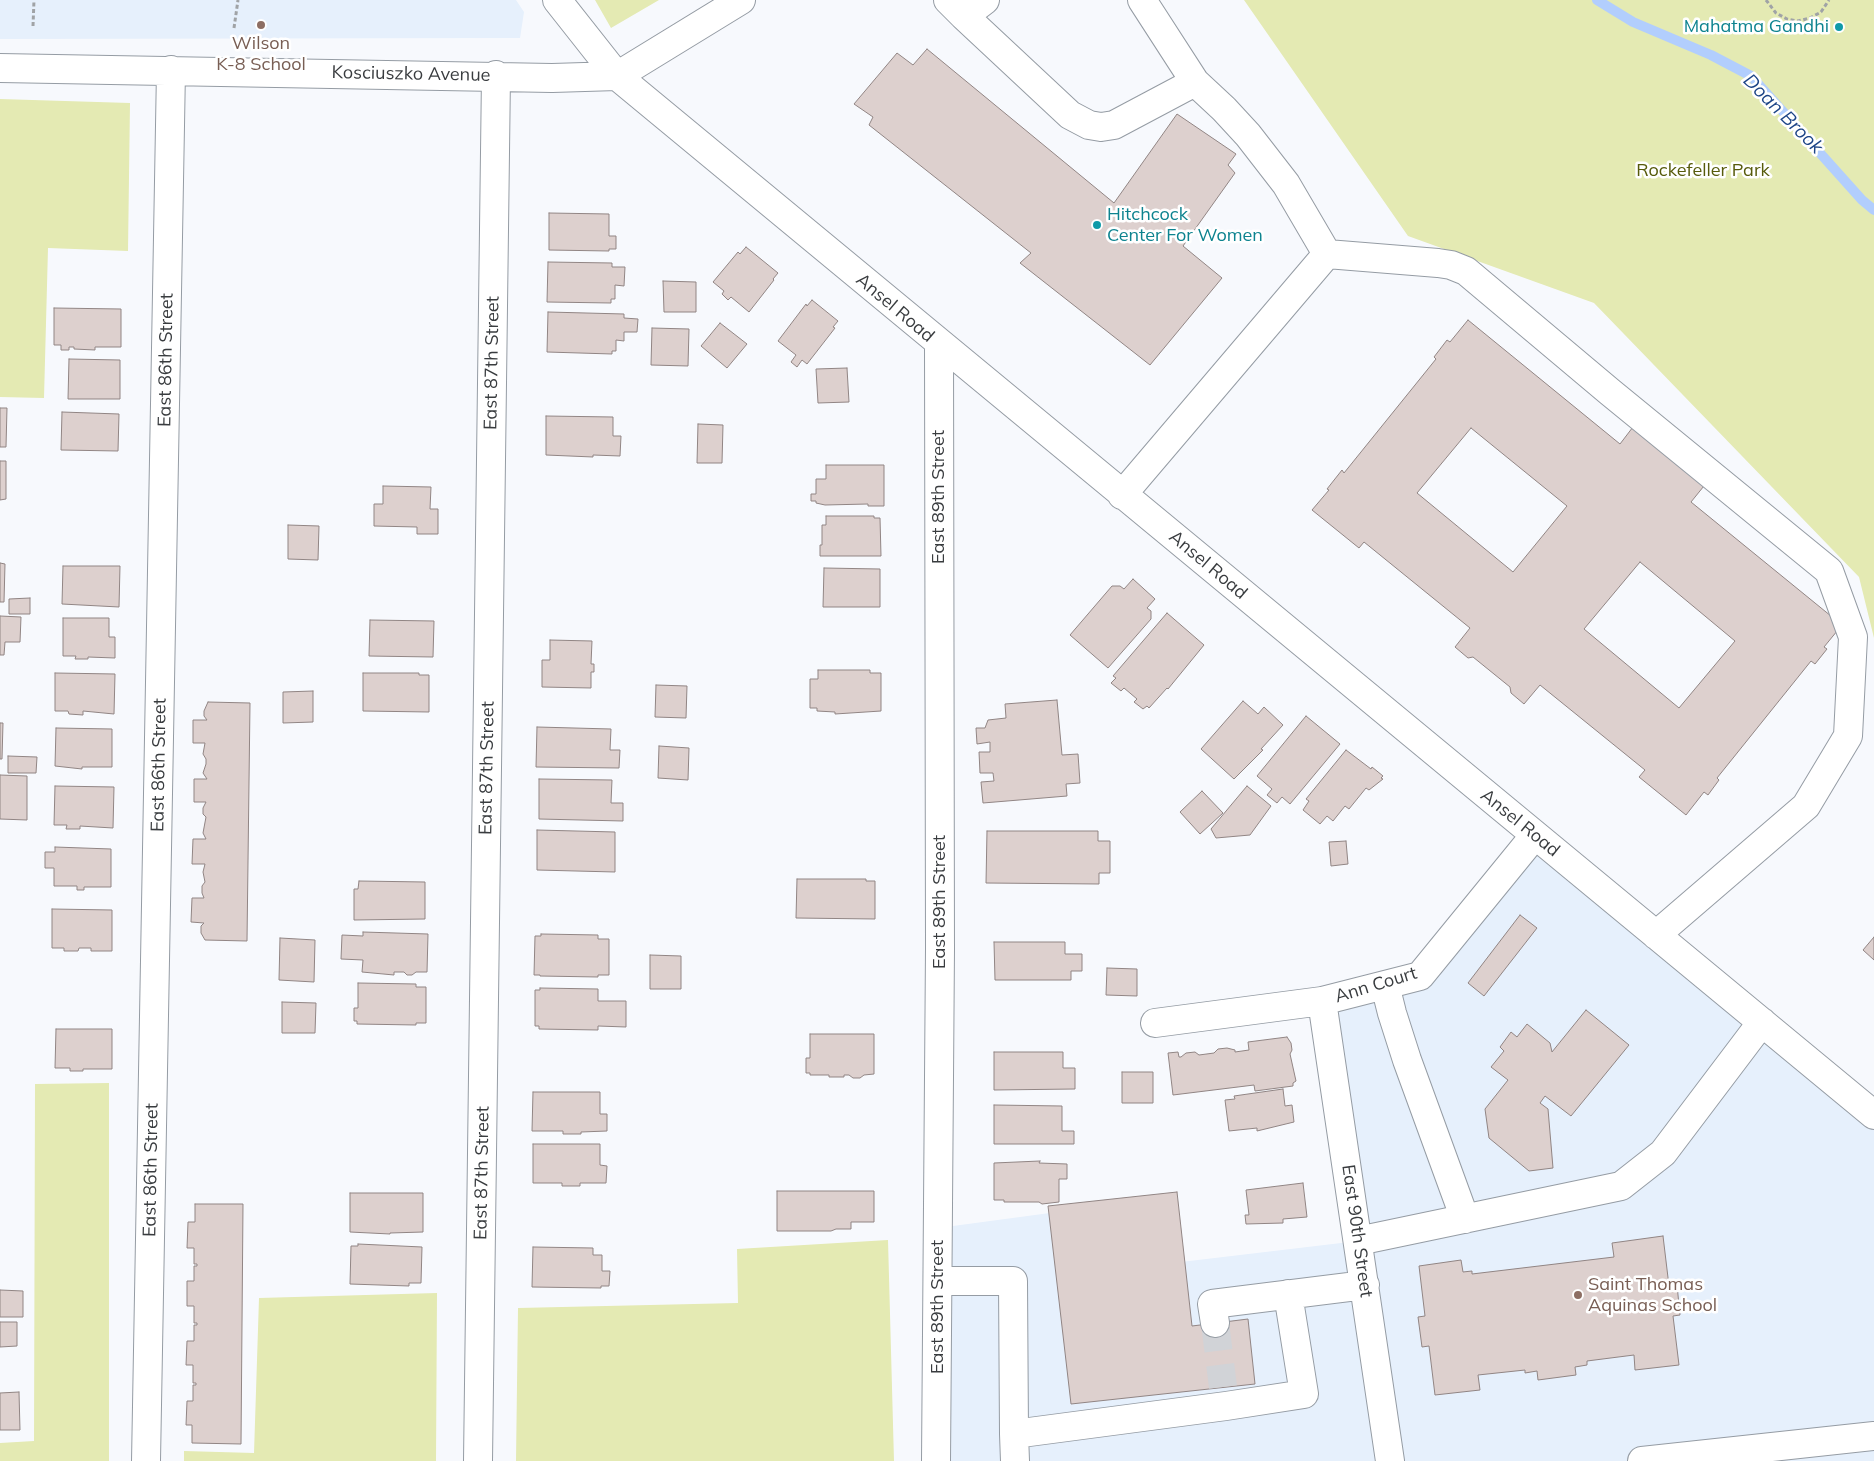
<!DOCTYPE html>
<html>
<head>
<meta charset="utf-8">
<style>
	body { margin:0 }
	canvas { display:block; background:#f7f9fd }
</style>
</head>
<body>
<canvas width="1874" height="1461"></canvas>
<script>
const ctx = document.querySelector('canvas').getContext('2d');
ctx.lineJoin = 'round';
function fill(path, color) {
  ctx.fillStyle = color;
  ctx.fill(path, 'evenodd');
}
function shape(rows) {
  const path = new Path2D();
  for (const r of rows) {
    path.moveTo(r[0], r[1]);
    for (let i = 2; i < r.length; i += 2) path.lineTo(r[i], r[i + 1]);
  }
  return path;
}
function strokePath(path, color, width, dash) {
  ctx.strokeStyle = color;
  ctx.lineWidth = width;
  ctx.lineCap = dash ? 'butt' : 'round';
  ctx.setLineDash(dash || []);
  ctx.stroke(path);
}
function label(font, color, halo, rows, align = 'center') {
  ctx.font = font + ' Mulish,sans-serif';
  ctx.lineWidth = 5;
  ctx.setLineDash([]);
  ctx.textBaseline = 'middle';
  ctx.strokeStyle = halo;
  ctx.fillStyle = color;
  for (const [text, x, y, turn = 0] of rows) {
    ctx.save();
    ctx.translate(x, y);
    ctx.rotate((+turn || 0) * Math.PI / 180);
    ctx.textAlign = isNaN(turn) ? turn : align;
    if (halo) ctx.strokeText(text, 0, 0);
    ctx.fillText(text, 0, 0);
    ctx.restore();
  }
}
fill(shape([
	[0,0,516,0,524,12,520,38,0,39],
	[1535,835,1874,1115,1874,1461,936,1461,938,1228,1169,1197,1181,1262,1358,1241,1322,1001,1420,976]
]), '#e6f0fc');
fill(shape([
	[595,0,659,0,611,28],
	[1244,0,1874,0,1874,638,1859,577,1594,303,1408,236],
	[0,99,130,103,128,251,48,248,44,398,0,397],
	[109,1083,109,1461,0,1461,0,1443,34,1441,35,1084],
	[888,1240,894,1461,516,1461,518,1308,738,1303,737,1249],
	[437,1293,436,1461,184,1461,184,1451,254,1453,259,1298]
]), '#e4eab3');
strokePath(shape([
	[1597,0,1633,22,1711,55,1751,76,1862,200,1874,210]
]), '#b2cefd', 10);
const building = shape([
	[927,49,1114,203,1177,114,1236,154,1228,165,1235,173,1183,246,1222,278,1150,365,1020,263,1031,253,869,125,873,117,854,104,897,53,913,65,927,49],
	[549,213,609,214,609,236,616,236,616,249,609,249,609,251,549,250,549,213],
	[746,247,778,273,773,279,774,280,749,312,731,297,728,300,722,294,724,291,713,282,738,252,740,254,746,247],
	[548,262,612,263,612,267,625,267,624,286,615,285,615,299,611,299,611,303,547,302,548,262],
	[663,281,696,282,696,312,664,312,663,281],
	[812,300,838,321,833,327,835,328,807,364,802,360,797,367,791,362,796,355,778,341,806,304,807,306,812,300],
	[54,308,121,309,121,347,95,347,95,350,74,349,74,347,69,347,69,350,61,350,61,345,54,345,54,308],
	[548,312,624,314,624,318,638,319,637,332,624,332,624,341,616,340,616,351,612,351,612,354,547,352,548,312],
	[1468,320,1620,444,1636,423,1708,481,1691,502,1842,625,1824,647,1827,649,1815,664,1811,661,1717,778,1719,780,1708,795,1704,792,1686,815,1639,777,1645,770,1540,685,1524,704,1511,693,1510,687,1473,657,1468,658,1455,647,1470,628,1364,542,1359,548,1312,510,1329,490,1327,489,1342,470,1344,473,1436,359,1434,357,1447,340,1450,342,1468,320],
	[1471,428,1567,506,1513,572,1417,493,1471,428],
	[1640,562,1735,641,1679,708,1584,629,1640,562],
	[720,323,747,344,727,368,701,346,720,323],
	[652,328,689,329,688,366,651,365,652,328],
	[69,359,120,360,120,399,68,399,69,359],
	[847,368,849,402,818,403,816,369,847,368],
	[0,408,7,408,6,447,0,447,0,408],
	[62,412,119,414,118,451,61,450,62,412],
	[546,416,613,417,613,436,621,436,620,456,593,455,593,457,546,455,546,416],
	[698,424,723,425,722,463,697,463,698,424],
	[0,461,6,461,6,499,0,500,0,461],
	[826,465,884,465,884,506,868,506,868,504,825,505,816,503,816,501,811,501,811,494,816,494,816,479,826,479,826,465],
	[383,486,431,487,430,509,438,509,438,534,417,534,417,527,374,526,374,504,383,504,383,486],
	[826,516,874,516,874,518,880,518,881,556,820,556,820,545,822,545,822,525,826,525,826,516],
	[288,525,319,526,318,560,288,559,288,525],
	[0,563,5,564,4,602,0,602,0,563],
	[63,566,120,566,119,607,62,604,63,566],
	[824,568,880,569,880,607,823,607,824,568],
	[1133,579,1155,599,1147,608,1151,611,1151,619,1108,668,1070,635,1112,586,1120,586,1124,589,1133,579],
	[30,598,30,614,9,614,9,599,30,598],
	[1167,613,1204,645,1168,689,1167,688,1149,708,1147,706,1143,709,1134,702,1137,699,1124,688,1121,691,1111,683,1116,678,1113,676,1167,613],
	[0,616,21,617,20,642,5,642,4,655,0,655,0,616],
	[63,618,109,618,109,637,115,637,115,658,88,657,88,659,75,659,76,656,63,656,63,618],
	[370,620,434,621,433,657,369,656,370,620],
	[550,640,592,641,591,664,594,664,594,672,591,672,591,688,542,687,542,660,550,660,550,640],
	[818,670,870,670,870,673,881,673,881,711,835,714,835,712,817,711,817,708,810,708,810,679,818,679,818,670],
	[55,673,115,674,114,714,83,711,83,715,69,714,68,711,55,711,55,673],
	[363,673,419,673,419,675,429,675,429,712,363,711,363,673],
	[656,685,687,686,686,718,655,717,656,685],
	[313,691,313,722,283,723,283,692,313,691],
	[1057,700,1062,755,1078,754,1080,783,1066,784,1067,796,983,803,981,782,994,781,993,773,980,773,979,752,990,752,990,742,977,744,976,728,985,728,988,720,1006,718,1005,704,1057,700],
	[1243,701,1258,714,1264,707,1283,725,1261,749,1263,750,1234,779,1201,749,1243,701],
	[208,702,250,703,247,941,205,940,201,933,201,926,204,923,191,922,192,898,204,898,202,893,202,886,205,882,203,872,205,864,192,864,193,839,206,839,203,833,206,817,203,814,203,808,206,802,194,802,194,779,207,779,203,773,206,764,206,759,203,754,205,743,193,743,193,720,207,720,204,716,204,711,208,702],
	[1306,716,1340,744,1290,804,1282,797,1277,803,1267,795,1272,789,1257,776,1306,716],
	[0,723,3,723,2,759,0,759,0,723],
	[537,727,611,729,610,750,620,750,619,768,536,767,537,727],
	[56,728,112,729,112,767,82,767,82,769,55,766,56,728],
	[659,746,689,748,688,780,658,778,659,746],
	[1346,750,1371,769,1372,767,1383,776,1381,778,1383,779,1369,790,1366,788,1349,809,1345,806,1333,821,1327,816,1320,824,1303,810,1309,801,1306,799,1346,750],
	[8,756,37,757,36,773,8,773,8,756],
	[0,775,27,776,27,820,0,819,0,775],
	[539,779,612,780,611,803,623,803,623,821,539,819,539,779],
	[55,786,114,787,113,828,80,826,80,829,66,829,67,825,54,825,55,786],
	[1247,786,1271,806,1250,835,1216,838,1211,829,1247,786],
	[1202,791,1223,813,1200,834,1180,812,1202,791],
	[537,830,615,832,615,872,537,870,537,830],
	[987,831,1098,831,1098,841,1110,841,1110,873,1099,873,1099,884,986,883,987,831],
	[1346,841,1348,864,1331,866,1329,842,1346,841],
	[55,847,111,849,111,887,84,887,84,890,77,890,77,886,54,886,54,868,45,868,45,852,55,852,55,847],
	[797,879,866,879,866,881,875,881,875,919,796,918,797,879],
	[359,881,425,882,425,919,354,920,354,889,358,889,359,881],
	[52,909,112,910,112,951,91,951,91,948,79,948,78,951,64,951,64,948,52,948,52,909],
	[1520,915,1537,928,1484,996,1468,983,1520,915],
	[363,932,428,934,427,972,416,972,412,975,407,975,404,972,394,972,394,975,362,972,363,960,341,959,342,935,363,936,363,932],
	[541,934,598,935,598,939,609,939,609,975,598,975,598,977,540,976,540,975,534,975,535,936,541,936,541,934],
	[1874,937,1874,960,1863,950,1874,937],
	[280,938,315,940,314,982,279,980,280,938],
	[994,942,1065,942,1065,954,1082,954,1082,971,1071,971,1071,980,995,980,994,942],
	[650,955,681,956,681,989,650,989,650,955],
	[1107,968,1137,969,1137,996,1106,995,1107,968],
	[358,983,416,984,416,987,426,987,426,1023,416,1023,416,1025,357,1024,357,1021,354,1021,354,1008,358,1008,358,983],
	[540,988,598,989,598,1001,626,1001,626,1027,598,1026,598,1030,539,1029,539,1026,535,1026,535,990,540,990,540,988],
	[282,1002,316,1003,315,1033,282,1033,282,1002],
	[1586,1010,1629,1045,1571,1116,1545,1096,1540,1103,1548,1109,1553,1168,1529,1171,1489,1138,1485,1109,1508,1080,1491,1067,1504,1051,1500,1047,1511,1032,1517,1037,1527,1024,1550,1043,1552,1052,1586,1010],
	[56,1029,112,1029,112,1069,83,1069,83,1071,70,1071,70,1068,55,1068,56,1029],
	[810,1034,874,1034,874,1074,864,1075,860,1078,853,1078,849,1075,844,1075,844,1077,829,1077,829,1075,810,1075,810,1073,806,1073,806,1058,810,1058,810,1034],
	[1287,1037,1291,1043,1292,1050,1290,1054,1296,1081,1293,1083,1293,1086,1255,1091,1254,1085,1173,1095,1168,1053,1178,1052,1179,1057,1181,1057,1186,1053,1195,1052,1199,1055,1214,1053,1218,1049,1227,1048,1235,1050,1235,1052,1249,1050,1248,1042,1287,1037],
	[994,1052,1063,1052,1063,1068,1075,1068,1075,1089,994,1090,994,1052],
	[1122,1072,1153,1072,1153,1103,1122,1103,1122,1072],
	[1283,1089,1285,1106,1292,1105,1294,1122,1257,1131,1257,1128,1229,1131,1225,1100,1235,1099,1234,1096,1283,1089],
	[533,1092,600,1092,600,1114,607,1114,607,1131,581,1132,581,1134,563,1134,563,1131,532,1131,533,1092],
	[994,1105,1062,1106,1062,1131,1074,1131,1074,1144,994,1144,994,1105],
	[533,1144,600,1144,600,1165,607,1166,606,1183,580,1183,580,1186,562,1186,562,1183,533,1183,533,1144],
	[1040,1161,1039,1163,1067,1164,1067,1179,1059,1179,1059,1202,1042,1204,1039,1202,1004,1202,1004,1200,994,1200,994,1163,1040,1161],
	[1303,1183,1307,1217,1283,1219,1283,1223,1246,1224,1245,1215,1249,1215,1246,1190,1303,1183],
	[777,1191,874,1191,874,1222,851,1222,851,1229,836,1229,831,1231,777,1231,777,1191],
	[1177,1192,1192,1326,1248,1319,1255,1384,1071,1404,1048,1206,1177,1192],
	[350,1193,423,1193,423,1232,390,1233,390,1234,350,1232,350,1193],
	[195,1204,243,1204,241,1444,192,1443,192,1425,186,1425,187,1401,193,1401,193,1385,196,1385,196,1383,193,1383,193,1365,186,1365,187,1341,194,1341,194,1325,197,1325,197,1323,194,1323,194,1306,187,1306,187,1281,194,1281,194,1266,197,1266,197,1264,194,1264,194,1248,187,1248,188,1222,195,1222,195,1204],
	[1663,1236,1669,1286,1677,1285,1680,1315,1673,1316,1679,1365,1635,1370,1634,1355,1587,1361,1587,1365,1575,1367,1576,1375,1538,1380,1537,1371,1525,1373,1525,1370,1478,1375,1480,1390,1435,1395,1429,1346,1422,1347,1418,1317,1425,1316,1419,1266,1461,1260,1463,1272,1472,1271,1472,1274,1614,1257,1612,1243,1663,1236],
	[358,1244,422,1247,421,1283,409,1283,409,1286,350,1284,351,1246,358,1246,358,1244],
	[533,1247,593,1248,593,1255,602,1255,602,1271,610,1271,609,1286,601,1286,601,1288,532,1287,533,1247],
	[0,1290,23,1291,23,1317,0,1317,0,1290],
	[0,1322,17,1322,17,1346,0,1347,0,1322],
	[19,1392,20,1430,0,1430,0,1393,19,1392]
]);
fill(building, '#ddd0ce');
strokePath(building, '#918584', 1);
strokePath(shape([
	[1215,1323,1223,1387]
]), '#d1d3d7', 28, [28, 14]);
const minor = shape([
	[557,0,617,76,1874,1115],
	[948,0,964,16],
	[985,0,964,16,1070,115,1089,125,1101,127,1114,125,1195,82],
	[0,68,552,78,617,76,741,0],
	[1327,254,1438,263,1451,265,1466,271,1610,392,1829,571,1853,637,1848,736,1806,806,1656,935],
	[1122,495,1327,254,1286,184,1248,135,1224,109,1195,82,1142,0],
	[1385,985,1392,1013,1407,1060,1465,1219],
	[1322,1001,1390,1461],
	[1155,1023,1322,1001,1420,976,1535,835],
	[1358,1241,1621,1186,1663,1153,1762,1022],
	[938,1281,1013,1281,1014,1434,1226,1406,1304,1394,1288,1294],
	[1215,1323,1212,1304,1365,1285],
	[1014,1434,1015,1461],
	[146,1461,171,70],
	[478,1461,496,75],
	[936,1461,940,949,939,344]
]);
const major = shape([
	[1642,1461,1874,1436]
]);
strokePath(minor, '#959ca4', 30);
strokePath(major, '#959ca4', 30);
strokePath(shape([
	[1766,0,1776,13,1787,19,1798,21,1810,18,1821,12,1829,0],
	[33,26,34,0],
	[234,28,238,0]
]), '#a0a3a6', 3, [4, 2.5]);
strokePath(minor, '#fff', 28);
strokePath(major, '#fff', 28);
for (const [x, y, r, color] of [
	[261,25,5,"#8d6e63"],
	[1839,27,5,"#0f9aa8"],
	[1097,225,5,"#0f9aa8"],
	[1578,1295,5,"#8d6e63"]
]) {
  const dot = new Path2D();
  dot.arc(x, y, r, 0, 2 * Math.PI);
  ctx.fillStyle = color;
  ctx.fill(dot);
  strokePath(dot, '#fff', 2);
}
label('18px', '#0d838f', '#fff', [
	["Mahatma Gandhi",1829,27],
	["Hitchcock",1107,215,"left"],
	["Center For Women",1107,236,"left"]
], 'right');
label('18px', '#785e54', '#fff', [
	["Wilson",261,44],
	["K-8 School",261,65],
	["Saint Thomas",1588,1285,"left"],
	["Aquinas School",1588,1306,"left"]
]);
label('18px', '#393c3f', '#fff', [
	["Kosciuszko Avenue",411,74,1],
	["Ansel Road",895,308,40],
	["East 86th Street",166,360,-89],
	["East 87th Street",492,363,-89],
	["East 89th Street",939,497,-90],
	["Ansel Road",1208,565,40],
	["East 86th Street",159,765,-89],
	["East 87th Street",487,768,-89],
	["Ansel Road",1520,823,39],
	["East 89th Street",940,902,-90],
	["Ann Court",1376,985,-17],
	["East 86th Street",151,1170,-89],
	["East 87th Street",482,1173,-89],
	["East 90th Street",1357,1231,82],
	["East 89th Street",938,1307,-90]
]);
label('18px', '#575b0b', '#fff', [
	["Rockefeller Park",1703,171]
]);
label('italic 19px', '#1d4587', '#fff', [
	["Doan Brook",1783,114,45]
]);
</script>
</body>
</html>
